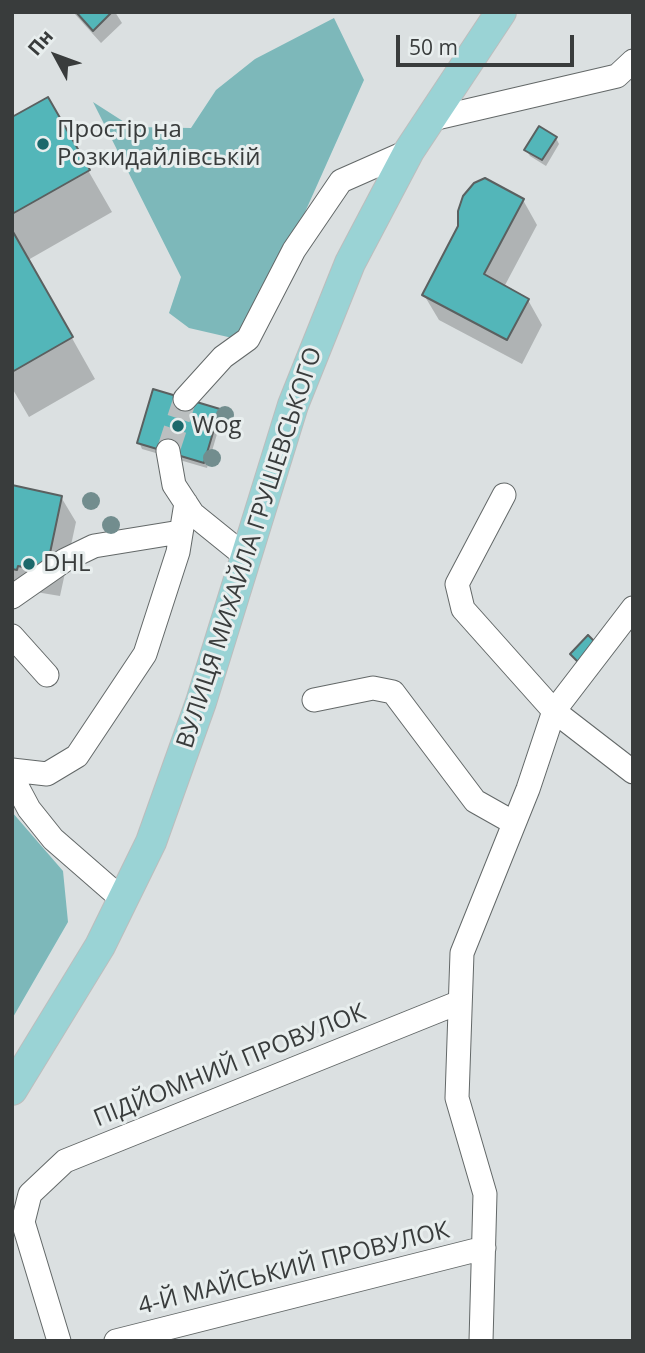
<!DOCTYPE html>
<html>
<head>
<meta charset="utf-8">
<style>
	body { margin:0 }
	#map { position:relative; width:645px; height:1353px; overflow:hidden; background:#dbe0e1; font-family:"Open Sans",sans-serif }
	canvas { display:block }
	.frame { position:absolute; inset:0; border:14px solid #393c3c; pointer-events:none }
	.north { position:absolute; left:21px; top:21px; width:70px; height:70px; -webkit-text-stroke:5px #e8eeee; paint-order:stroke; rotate:311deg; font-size:19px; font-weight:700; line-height:28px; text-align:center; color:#393c3c }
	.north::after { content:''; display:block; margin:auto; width:24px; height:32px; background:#393c3c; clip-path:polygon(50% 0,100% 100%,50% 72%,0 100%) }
	.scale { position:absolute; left:396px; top:35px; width:178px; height:32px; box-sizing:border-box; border:4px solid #393c3c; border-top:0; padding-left:9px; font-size:21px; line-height:24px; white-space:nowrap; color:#393c3c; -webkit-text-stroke:5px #e8eeee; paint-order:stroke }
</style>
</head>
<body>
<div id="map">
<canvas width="645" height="1353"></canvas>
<div class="frame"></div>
<div class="north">Пн</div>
<div class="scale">50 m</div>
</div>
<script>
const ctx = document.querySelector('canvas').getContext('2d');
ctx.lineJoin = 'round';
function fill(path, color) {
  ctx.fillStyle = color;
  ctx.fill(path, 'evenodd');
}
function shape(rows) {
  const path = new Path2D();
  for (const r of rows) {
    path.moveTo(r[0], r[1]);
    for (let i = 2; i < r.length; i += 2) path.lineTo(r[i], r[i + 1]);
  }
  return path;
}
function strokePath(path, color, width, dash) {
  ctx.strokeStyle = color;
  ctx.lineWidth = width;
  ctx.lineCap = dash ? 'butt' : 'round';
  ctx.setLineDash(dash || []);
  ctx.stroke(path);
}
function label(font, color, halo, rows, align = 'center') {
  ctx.font = font + ' "Open Sans",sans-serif';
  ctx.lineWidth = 6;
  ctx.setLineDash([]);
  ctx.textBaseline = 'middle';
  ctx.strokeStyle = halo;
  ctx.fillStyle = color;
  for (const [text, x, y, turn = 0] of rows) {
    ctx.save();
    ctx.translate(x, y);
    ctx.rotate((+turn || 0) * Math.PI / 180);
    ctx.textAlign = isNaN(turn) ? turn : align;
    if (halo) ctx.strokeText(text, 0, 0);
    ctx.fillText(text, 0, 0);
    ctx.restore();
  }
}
fill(shape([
	[334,18,364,80,260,313,245,337,228,337,189,328,169,313,181,277,93,102,132,127,191,128,216,90,255,59],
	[12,812,63,871,68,922,12,1019]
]), '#7db8ba');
fill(shape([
	[73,12,115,12,122,23,101,43],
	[47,99,112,212,28,260,95,379,29,417,12,388,12,119],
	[556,138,559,144,546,166,530,156,526,150],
	[523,200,537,225,504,287,528,300,542,325,522,364,439,320,424,295],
	[218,411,222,417,207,468,142,449,139,442],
	[12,487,61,497,76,522,60,596,12,588]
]), '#0003');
const building = shape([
	[76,12,112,12,93,31,76,12],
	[48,97,90,170,12,214,12,117,48,97],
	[539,126,557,137,542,160,524,150,539,126],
	[485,178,524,199,484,274,529,299,507,340,422,295,458,226,458,211,463,196,474,183,485,178],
	[12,230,73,337,12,372,12,230],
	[153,389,220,409,204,463,137,443,153,389],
	[12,485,62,496,46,572,18,566,17,570,12,569,12,485],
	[588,635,596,643,578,662,570,654,588,635]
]);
fill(building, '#53b6b9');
strokePath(building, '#5b6060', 2);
strokePath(shape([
	[168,451,185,399]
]), '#bbbfc0', 23, [23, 11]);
const minor = shape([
	[428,120,617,76,633,61],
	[185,399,223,357,248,339,294,250,341,181,409,151],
	[168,451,174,485,193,514,245,556],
	[504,495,457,584,463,609,554,711,633,772],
	[12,597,65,560,94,546,180,532],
	[12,636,47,675],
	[314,700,373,688,393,692,475,801,514,823],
	[12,770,47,774,77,756,145,654,178,552,186,503],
	[12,777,29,809,53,839,123,900],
	[59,1341,23,1222,30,1194,65,1161,460,1002],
	[116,1341,484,1248],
	[481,1341,485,1194,457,1098,462,953,528,789,554,711,633,608]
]);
const major = shape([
	[12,1090,100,946,151,842,201,702,293,405,350,263,409,151,501,12]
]);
strokePath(minor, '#636868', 25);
strokePath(major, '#bcbdbd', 32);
strokePath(minor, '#fff', 23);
strokePath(major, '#9ad3d5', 30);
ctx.fillStyle = '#728d8e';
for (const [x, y] of [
	[225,415],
	[212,458],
	[91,501],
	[111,525]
]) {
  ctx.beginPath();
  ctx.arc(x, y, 9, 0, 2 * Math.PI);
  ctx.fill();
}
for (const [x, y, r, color] of [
	[43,144,7,"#1b686b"],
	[178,426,7,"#1b686b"],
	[29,564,7,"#1b686b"]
]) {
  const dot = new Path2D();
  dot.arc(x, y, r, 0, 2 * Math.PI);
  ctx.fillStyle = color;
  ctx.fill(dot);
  strokePath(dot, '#e8eeee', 2.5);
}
label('24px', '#393c3c', '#e8eeee', [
	["Простір на",57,130],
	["Розкидайлівській",57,158],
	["Wog",192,426],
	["DHL",43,564]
], 'left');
label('24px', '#393c3c', '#e8eeee', [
	["ВУЛИЦЯ МИХАЙЛА ГРУШЕВСЬКОГО",250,548,-72],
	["ПІДЙОМНИЙ ПРОВУЛОК",230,1066,-22],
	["4-Й МАЙСЬКИЙ ПРОВУЛОК",294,1269,-14]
]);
</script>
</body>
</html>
